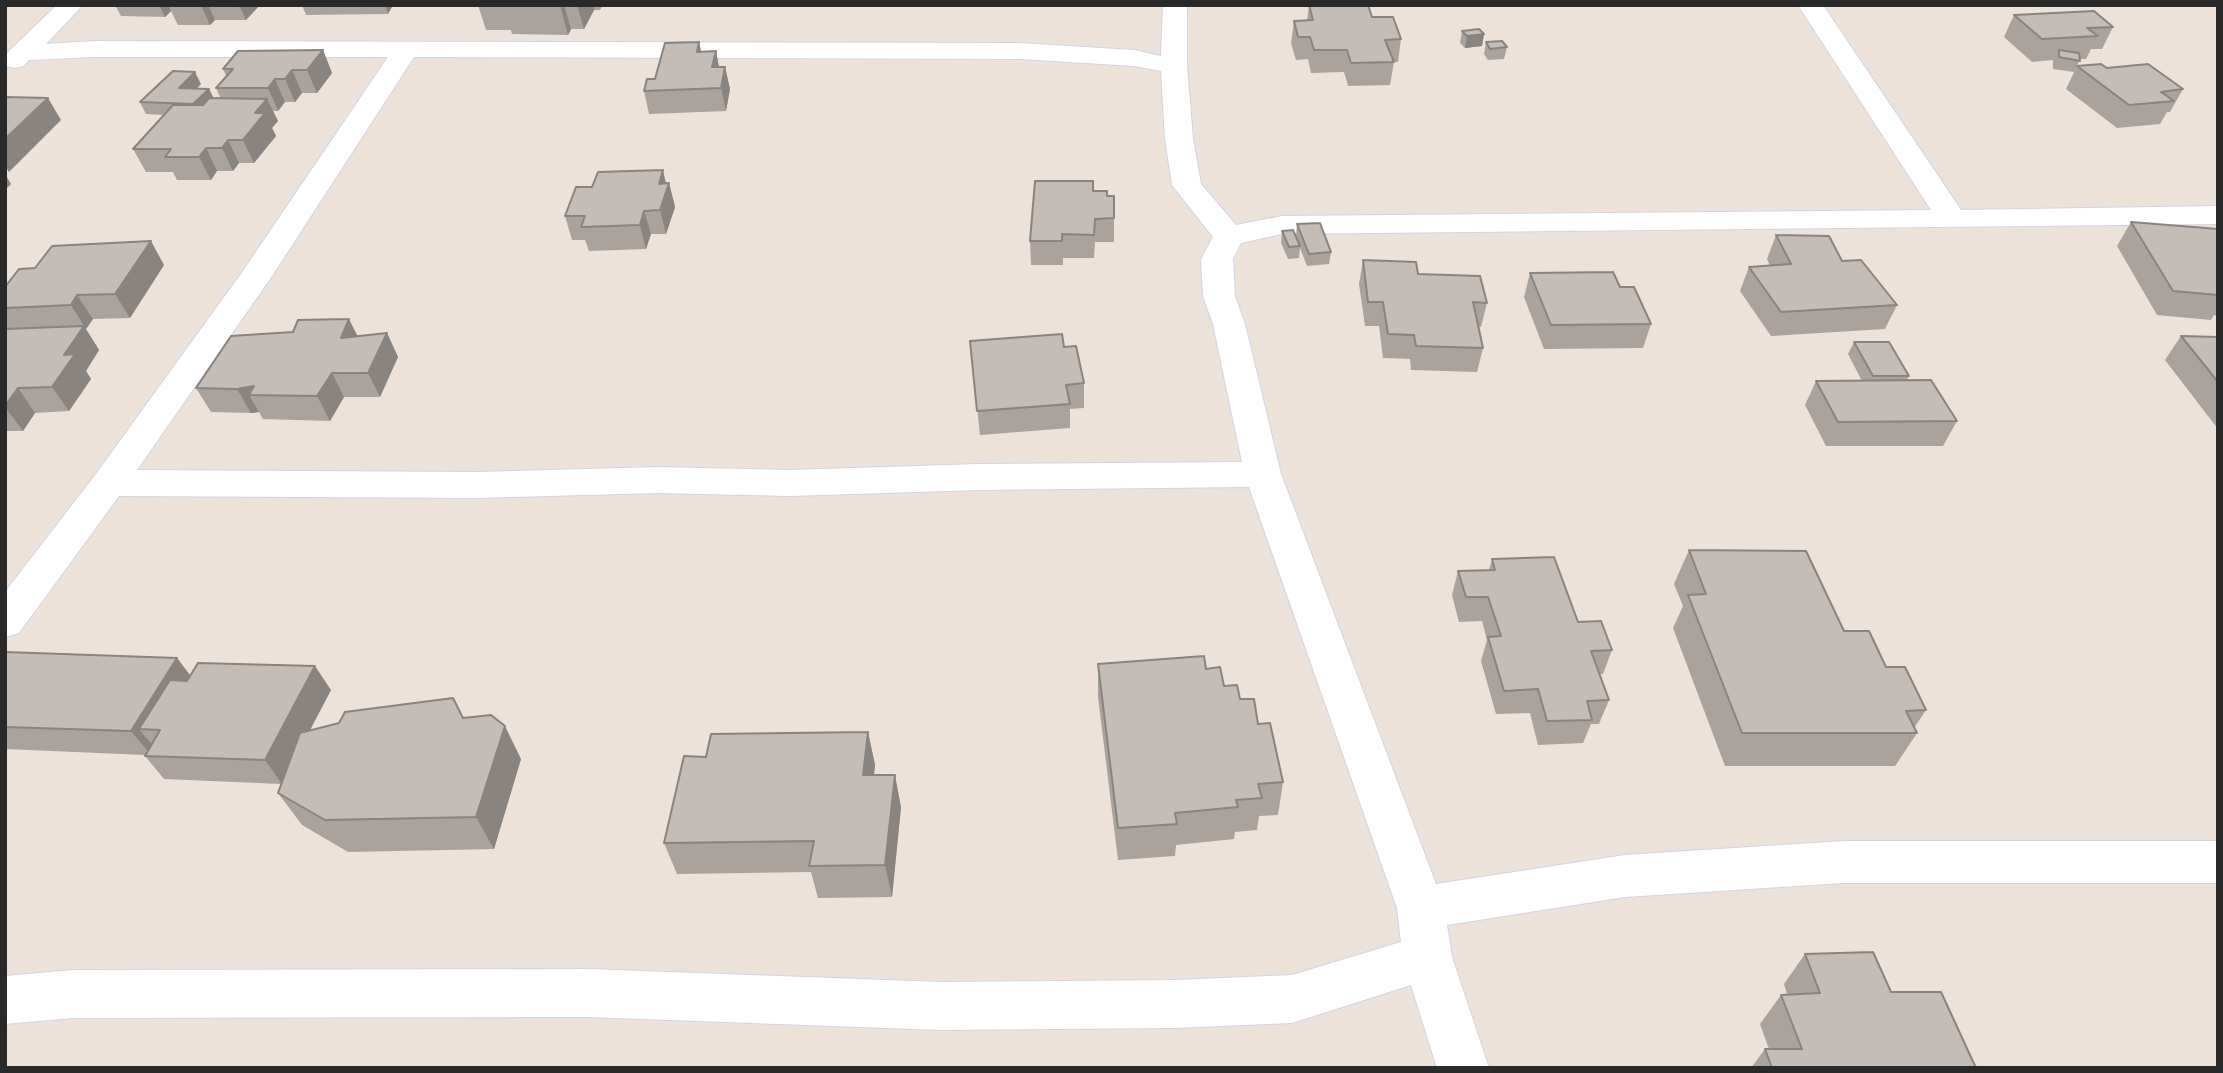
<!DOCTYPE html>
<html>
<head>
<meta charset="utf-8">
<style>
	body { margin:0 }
	#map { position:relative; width:2223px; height:1073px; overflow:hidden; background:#ece2da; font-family:"Titillium Web",sans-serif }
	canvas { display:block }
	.frame { position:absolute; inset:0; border:7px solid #292929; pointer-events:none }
</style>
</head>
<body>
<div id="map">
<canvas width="2223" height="1073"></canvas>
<div class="frame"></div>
</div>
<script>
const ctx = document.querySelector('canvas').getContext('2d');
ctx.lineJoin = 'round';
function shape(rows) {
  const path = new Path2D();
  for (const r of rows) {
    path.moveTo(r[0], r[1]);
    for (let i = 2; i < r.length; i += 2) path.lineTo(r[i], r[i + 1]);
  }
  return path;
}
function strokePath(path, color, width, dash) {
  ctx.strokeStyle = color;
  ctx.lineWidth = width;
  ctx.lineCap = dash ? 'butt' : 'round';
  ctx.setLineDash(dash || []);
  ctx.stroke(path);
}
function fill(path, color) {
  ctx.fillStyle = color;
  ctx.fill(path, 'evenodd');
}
const minor = shape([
	[57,5,83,5,46,44,94,41,1020,43,1134,50,1161,56,1163,5,1187,5,1187,66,1193,139,1201,184,1236,225,1282,216,1931,210,1798,5,1823,5,1961,210,2218,206,2218,224,1282,234,1241,243,1233,259,1235,296,1245,324,1281,474,1436,884,1625,855,1844,841,2218,841,2218,883,1844,883,1625,897,1447,925,1452,957,1489,1068,1437,1068,1411,985,1292,1023,1175,1028,941,1030,588,1017,73,1018,5,1024,5,976,73,970,588,969,941,982,1175,980,1292,975,1401,942,1397,908,1249,487,980,490,790,496,658,493,477,498,119,496,19,633,5,637,5,592,96,474,243,271,388,57,94,57,29,60,24,66,15,68,6,66,6,54,57,5],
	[414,57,1020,59,1134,66,1161,71,1165,139,1172,185,1213,237,1201,259,1203,296,1213,324,1242,462,980,464,790,470,658,467,477,472,137,470,272,276,414,57]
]);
strokePath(minor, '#cfd5e3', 2);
fill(minor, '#fff');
fill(shape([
	[115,5,259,5,259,6,246,20,215,20,210,25,178,25,171,11,165,17,121,16],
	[302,5,393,5,388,14,306,15],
	[478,5,603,5,600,10,594,10,584,29,571,29,568,35,512,34,511,30,486,30],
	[1309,5,1401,39,1398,62,1394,62,1390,85,1348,86,1344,72,1311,73,1308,59,1296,60,1291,43,1294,21,1307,21],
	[2014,15,2113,27,2102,49,2091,49,2086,59,2080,59,2074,72,2053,69,2053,60,2032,62,2004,37],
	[1462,31,1484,34,1482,46,1465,48,1460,43],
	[1486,42,1507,47,1504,59,1488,60,1484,54],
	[323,50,332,73,317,93,302,93,295,102,285,102,278,111,273,111,278,121,272,128,276,136,254,163,239,163,233,171,217,171,211,180,177,180,173,172,146,172,133,149,164,115,146,114,140,102,201,84,197,88,209,89,214,99,221,99,216,88,226,76,223,69],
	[716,51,719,67,725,67,730,89,726,111,649,114,644,91,655,79,701,52],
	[2077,66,2107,68,2183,89,2170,112,2167,112,2160,124,2117,128,2066,89],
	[669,183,675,207,666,234,651,234,646,249,589,251,585,240,572,240,565,216,592,187],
	[1093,191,1107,196,1114,196,1114,242,1095,242,1094,258,1063,258,1063,265,1031,265,1030,241],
	[2131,222,2218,229,2218,316,2214,315,2211,320,2157,315,2117,246],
	[1297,224,1331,252,1329,264,1307,266,1300,248,1299,258,1288,259,1281,243,1282,231,1296,236],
	[1776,235,1897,305,1885,329,1771,336,1740,291,1749,267,1770,266,1767,259],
	[1363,260,1418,274,1487,303,1481,327,1478,327,1483,348,1477,372,1411,370,1410,359,1383,358,1379,326,1365,326,1359,284],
	[164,265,130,318,93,319,86,329,99,350,86,371,91,379,69,411,35,413,23,431,5,431,5,287],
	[1530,273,1620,287,1651,324,1643,348,1544,349,1524,297],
	[293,332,358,336,387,333,398,357,380,397,344,397,330,421,263,419,259,412,251,413,211,412,196,388],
	[2181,336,2218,337,2218,429,2165,360],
	[970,341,1064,347,1084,383,1084,408,1070,409,1070,428,980,435],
	[1854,342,1909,376,1907,380,1957,421,1943,446,1826,446,1805,405,1816,381,1862,381,1848,354],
	[1689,550,1844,631,1886,667,1926,710,1914,728,1917,733,1895,766,1725,766,1673,628,1683,606,1674,584],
	[1492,559,1578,622,1612,650,1603,674,1599,674,1609,700,1599,724,1591,724,1583,743,1538,745,1530,713,1496,714,1481,661,1487,640,1482,621,1459,622,1452,595,1458,571,1489,570],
	[5,652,177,658,190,675,331,690,309,731,463,718,521,759,494,849,348,852,302,825,278,793,281,784,164,779,145,756,145,755,5,749],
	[1098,664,1206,669,1224,686,1240,699,1258,724,1283,782,1278,815,1259,816,1257,830,1235,832,1234,839,1176,845,1175,856,1118,860,1098,697],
	[868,732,875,765,874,775,901,807,892,897,818,898,811,872,677,874,664,843,706,757],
	[1805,954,1891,992,1976,1068,1751,1068,1765,1049,1769,1049,1760,1024,1781,995,1787,994,1784,984]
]), '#a9a29d');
fill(shape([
	[159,5,168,5,171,11,165,17],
	[201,5,208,5,215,20,210,25],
	[239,5,259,5,259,6,246,20],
	[385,5,393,5,388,14],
	[560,5,564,5,571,29,568,35],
	[577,5,593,5,594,10,584,29],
	[1484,34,1482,46,1465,48,1467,36],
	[699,42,704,64,697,52],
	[323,50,332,73,317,93,307,70],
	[716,51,720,73,717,89,712,67],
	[725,67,730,89,726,111,721,88],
	[292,70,302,93,295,102,285,79],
	[195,72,201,84,185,100,179,88],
	[275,79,285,102,278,111,268,88],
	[209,89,215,101,199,116,193,104],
	[48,98,61,120,9,172,5,166,5,139],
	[267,99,278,121,272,128,276,136,254,163,243,140,255,113],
	[228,140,239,163,233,171,222,148],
	[206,148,217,171,211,180,199,157],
	[663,170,667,188,669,183,675,207,666,234,660,210,659,184],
	[5,174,11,184,5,190],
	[644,211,651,234,646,249,640,225],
	[151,241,164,265,130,318,115,294],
	[77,295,93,319,86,329,71,305],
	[349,319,361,343,341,338],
	[84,326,99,350,86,371,91,379,69,411,52,387,64,355],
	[387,333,398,357,380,397,368,373],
	[332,373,344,397,330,421,317,396],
	[254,386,249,395,259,412,251,413,237,389],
	[18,388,35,413,23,431,5,407],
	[177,658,195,682,139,729,155,748,151,755,131,731],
	[315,666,331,690,282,784,265,760],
	[505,726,521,759,494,849,476,817],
	[868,732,875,765,870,807,863,775],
	[895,775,901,807,892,897,885,865]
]), '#898480');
const building = shape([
	[1309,5,1368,5,1372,17,1393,17,1401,39,1385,40,1394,62,1351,63,1347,50,1314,50,1310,37,1298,37,1294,21,1313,20,1309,5],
	[2094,11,2113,27,2087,28,2098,36,2042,39,2014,15,2094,11],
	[1479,29,1484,34,1467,36,1462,31,1479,29],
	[1502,41,1507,47,1490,49,1486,42,1502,41],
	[699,42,697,52,716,51,712,67,725,67,721,88,644,91,647,79,655,79,665,43,699,42],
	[323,50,307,70,292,70,285,79,275,79,268,88,216,88,233,69,223,69,238,51,323,50],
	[2059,50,2079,53,2080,61,2059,57,2059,50],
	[2101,64,2107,68,2148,64,2183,89,2161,92,2174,101,2129,105,2077,66,2101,64],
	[173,71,195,72,179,88,209,89,193,104,140,102,173,71],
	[5,97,48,98,5,139,5,97],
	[209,98,267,99,255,113,265,113,243,140,228,140,222,148,206,148,199,157,165,157,171,149,133,149,173,105,203,105,209,98],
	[663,170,659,184,669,183,660,210,644,211,640,225,581,227,585,216,565,216,576,187,592,187,598,172,663,170],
	[1035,181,1093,181,1093,191,1107,191,1107,196,1114,196,1114,218,1095,219,1094,235,1062,234,1062,241,1030,241,1035,181],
	[2131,222,2218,229,2218,295,2173,291,2131,222],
	[1320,223,1331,252,1309,254,1297,224,1320,223],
	[1293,230,1300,246,1289,247,1282,231,1293,230],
	[1776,235,1829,236,1842,261,1861,260,1897,305,1781,312,1749,267,1791,264,1776,235],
	[151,241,115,294,77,295,71,305,5,308,5,287,19,269,35,268,52,246,151,241],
	[1363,260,1416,262,1418,274,1480,276,1487,303,1473,302,1483,348,1416,346,1414,335,1388,334,1383,302,1368,302,1363,260],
	[1613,272,1620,287,1634,287,1651,324,1551,325,1530,273,1613,272],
	[349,319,341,338,387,333,368,373,332,373,317,396,249,395,254,386,237,389,196,388,231,336,293,332,298,320,349,319],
	[84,326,64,355,75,354,52,387,18,388,5,406,5,329,84,326],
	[1062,334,1064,347,1076,346,1084,383,1066,385,1070,404,977,411,970,341,1062,334],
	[2181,336,2218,337,2218,382,2181,336],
	[1854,342,1889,342,1909,376,1873,376,1854,342],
	[1931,380,1957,421,1838,422,1816,381,1931,380],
	[1689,550,1806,551,1844,631,1869,631,1886,667,1905,667,1926,710,1906,711,1917,733,1742,733,1688,595,1706,594,1689,550],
	[1554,557,1578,622,1601,621,1612,650,1591,651,1609,700,1587,701,1592,720,1547,721,1538,689,1504,691,1488,637,1501,636,1488,597,1466,597,1458,571,1495,570,1492,559,1554,557],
	[5,652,177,658,131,731,5,727,5,652],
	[1204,656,1206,669,1220,667,1224,686,1237,685,1240,699,1254,699,1258,724,1270,723,1283,782,1258,784,1262,798,1236,800,1238,807,1175,813,1177,824,1118,828,1098,664,1204,656],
	[198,663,315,666,265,760,145,756,160,730,139,729,170,680,187,681,198,663],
	[453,698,463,718,491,715,505,726,476,817,325,820,278,793,300,733,339,723,345,712,453,698],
	[868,732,863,775,895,775,885,865,809,866,814,841,664,843,684,756,706,757,711,734,868,732],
	[1873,952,1891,992,1941,992,1976,1068,1772,1068,1765,1049,1802,1049,1781,995,1820,993,1805,954,1873,952]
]);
fill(building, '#c4bcb7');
strokePath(building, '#898480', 2);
</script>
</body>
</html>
